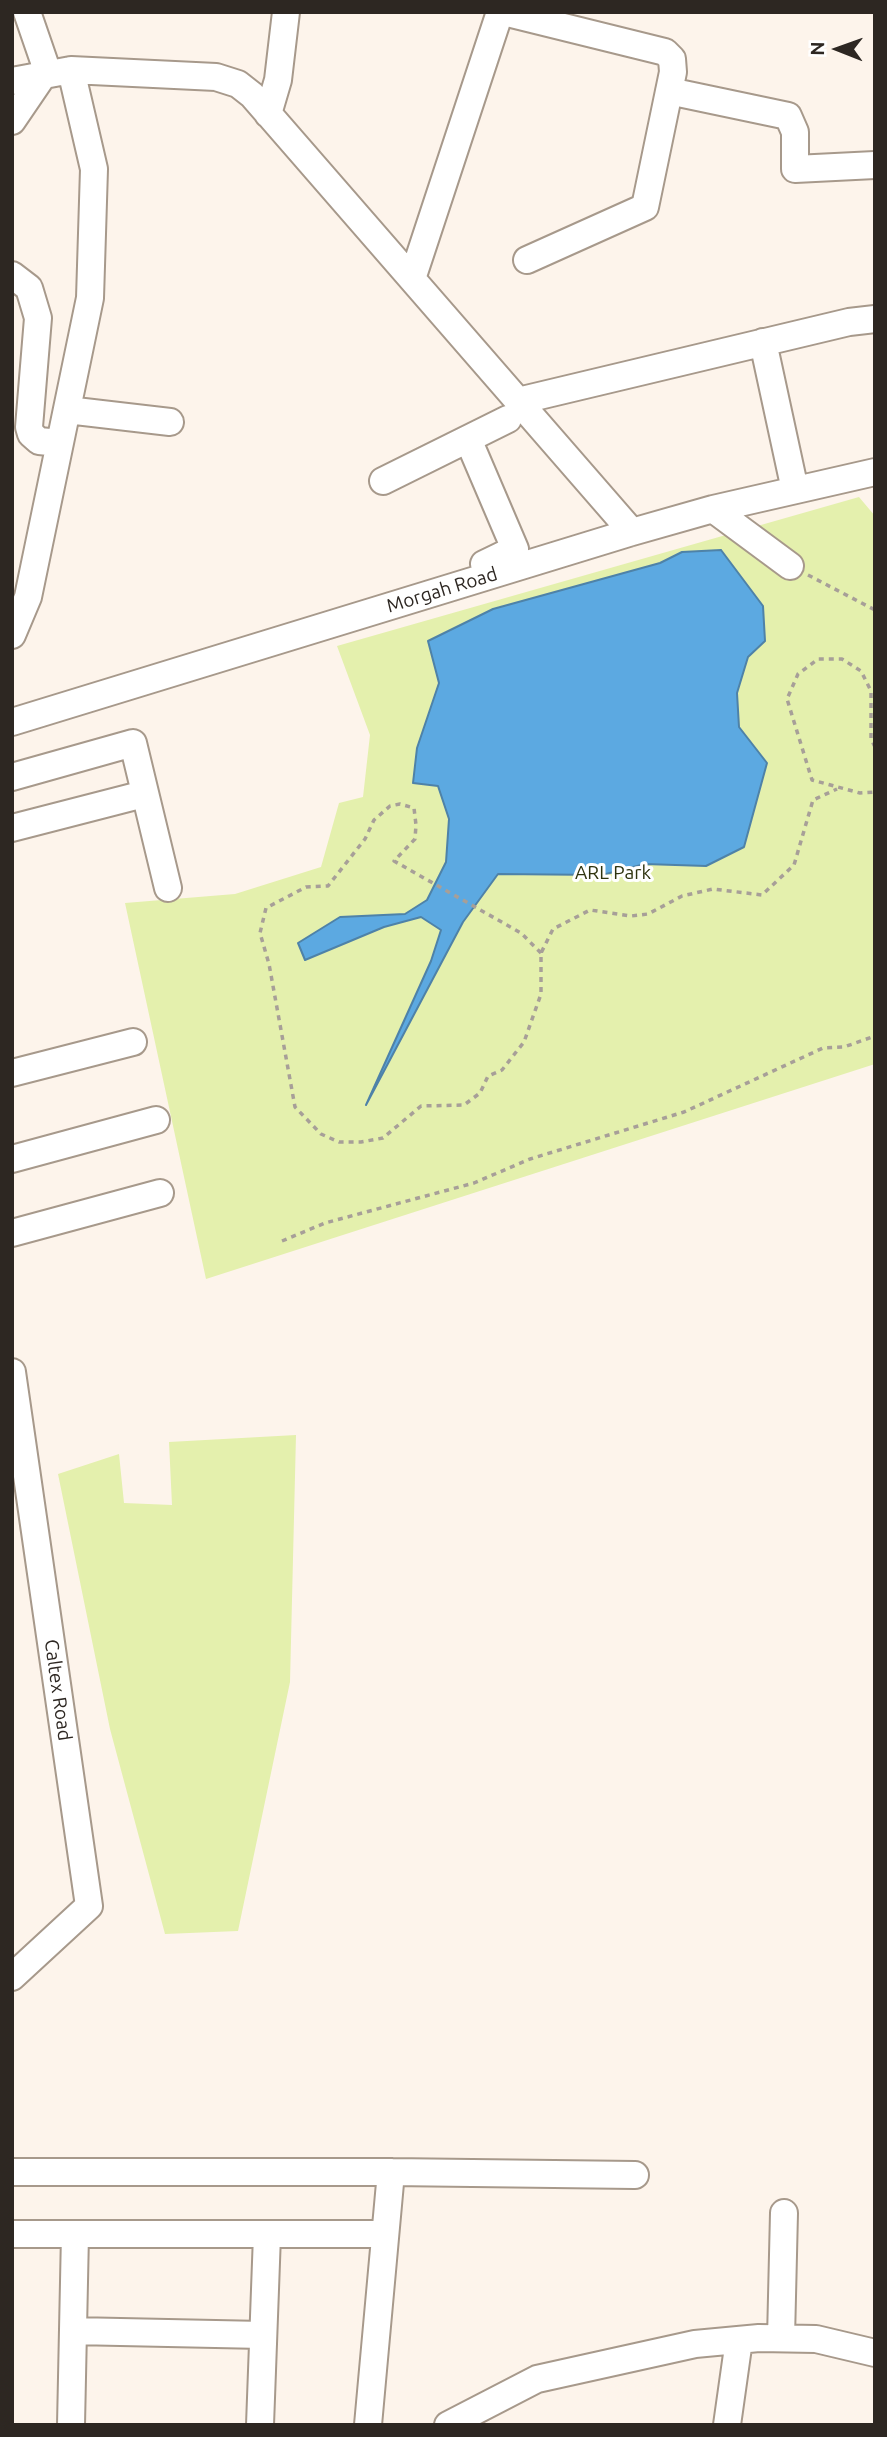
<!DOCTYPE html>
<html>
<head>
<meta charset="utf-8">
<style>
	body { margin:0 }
	#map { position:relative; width:887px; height:2437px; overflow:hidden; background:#fdf4eb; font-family:Ubuntu,sans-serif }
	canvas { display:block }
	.frame { position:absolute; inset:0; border:14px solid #2d2722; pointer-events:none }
	.north { position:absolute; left:803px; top:14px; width:70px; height:70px; -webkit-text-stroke:5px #fff; paint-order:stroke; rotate:271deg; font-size:19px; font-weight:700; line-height:28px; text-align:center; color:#2d2722 }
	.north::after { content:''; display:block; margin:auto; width:24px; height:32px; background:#2d2722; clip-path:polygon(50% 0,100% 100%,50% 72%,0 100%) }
</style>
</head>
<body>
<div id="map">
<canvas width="887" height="2437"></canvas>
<div class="frame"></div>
<div class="north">N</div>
</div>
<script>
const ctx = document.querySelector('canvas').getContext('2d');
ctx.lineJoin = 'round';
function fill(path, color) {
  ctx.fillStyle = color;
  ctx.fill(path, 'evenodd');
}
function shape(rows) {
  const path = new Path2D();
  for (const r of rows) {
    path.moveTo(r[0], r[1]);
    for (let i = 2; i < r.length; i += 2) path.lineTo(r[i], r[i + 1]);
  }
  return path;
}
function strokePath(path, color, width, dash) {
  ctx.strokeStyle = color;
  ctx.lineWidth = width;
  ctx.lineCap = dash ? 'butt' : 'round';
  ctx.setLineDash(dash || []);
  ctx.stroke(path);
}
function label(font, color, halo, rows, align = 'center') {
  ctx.font = font + ' Ubuntu,sans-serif';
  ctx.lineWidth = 6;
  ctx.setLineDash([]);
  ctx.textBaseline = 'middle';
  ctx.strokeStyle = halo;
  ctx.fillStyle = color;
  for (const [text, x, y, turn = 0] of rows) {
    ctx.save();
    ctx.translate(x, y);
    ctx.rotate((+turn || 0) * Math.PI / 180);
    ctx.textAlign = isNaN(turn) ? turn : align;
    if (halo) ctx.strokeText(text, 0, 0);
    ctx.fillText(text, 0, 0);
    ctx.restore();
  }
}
fill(shape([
	[859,497,875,516,875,1064,206,1279,125,903,235,894,321,867,339,803,363,797,370,735,337,646],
	[296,1435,290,1682,238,1931,165,1934,110,1729,58,1474,119,1454,124,1503,172,1505,169,1442]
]), '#e4f0ad');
const water = shape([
	[721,550,763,606,765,641,748,657,737,693,739,727,767,763,744,847,706,866,645,864,602,875,498,874,463,922,366,1105,431,961,441,930,421,917,384,927,305,960,298,943,340,917,405,914,427,900,446,862,449,819,438,786,413,783,417,748,439,683,428,641,493,609,660,563,682,552,721,550]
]);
fill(water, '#5ca9e1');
strokePath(water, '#4e82a8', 2);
const minor = shape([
	[27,12,48,73],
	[503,12,665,52,672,59,673,72,645,207,527,260],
	[12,81,71,70,216,77,238,84,252,95,632,532],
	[669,91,788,116,795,132,795,169,875,165],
	[268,114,278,80,286,12],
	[12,121,44,74],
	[12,275,29,288,38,318,29,427,31,434,39,441,60,443],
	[412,279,500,12],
	[763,342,795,490],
	[518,401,849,322,875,319],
	[67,410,170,422],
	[468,439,515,549,484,564],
	[383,481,508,419],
	[713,509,790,566],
	[12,635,28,597,90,298,94,169,71,70],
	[12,722,632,532,713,509,875,472],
	[12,777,133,743,168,888],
	[12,828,144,794],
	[12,1073,133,1042],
	[12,1159,156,1120],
	[12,1233,160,1193],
	[12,1372,89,1906,12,1977],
	[12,2172,391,2172,635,2175],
	[12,2234,383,2234],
	[73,2331,263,2335],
	[781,2338,784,2213],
	[71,2425,75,2234],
	[260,2425,267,2235],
	[368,2425,391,2172],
	[448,2425,537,2379,695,2344,759,2338,816,2339,875,2353],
	[727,2425,739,2340]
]);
strokePath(minor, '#a7998b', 30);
strokePath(shape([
	[808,575,875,610],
	[875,747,871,739,871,691,861,671,842,659,818,659,798,674,787,699,812,780,860,793,875,792],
	[541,953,521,933,394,861,415,839,416,825,414,808,400,804,390,806,374,820,365,839,328,886,306,887,266,908,260,933,269,964,295,1107,321,1134,339,1142,361,1142,383,1138,421,1106,464,1105,480,1093,488,1076,502,1070,524,1042,541,994,541,953,553,929,590,910,631,916,648,914,682,896,713,889,762,895,794,865,813,800,837,789],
	[282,1241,325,1223,474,1183,530,1159,684,1112,823,1048,844,1047,875,1036]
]), '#a79f98', 3.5, [5, 5]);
strokePath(minor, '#fff', 26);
label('19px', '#2d2722', '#fff', [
	["Morgah Road",442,590,-17],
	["Caltex Road",58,1690,82]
]);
label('19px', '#2e330e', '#fff', [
	["ARL Park",613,873]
]);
</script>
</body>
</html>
